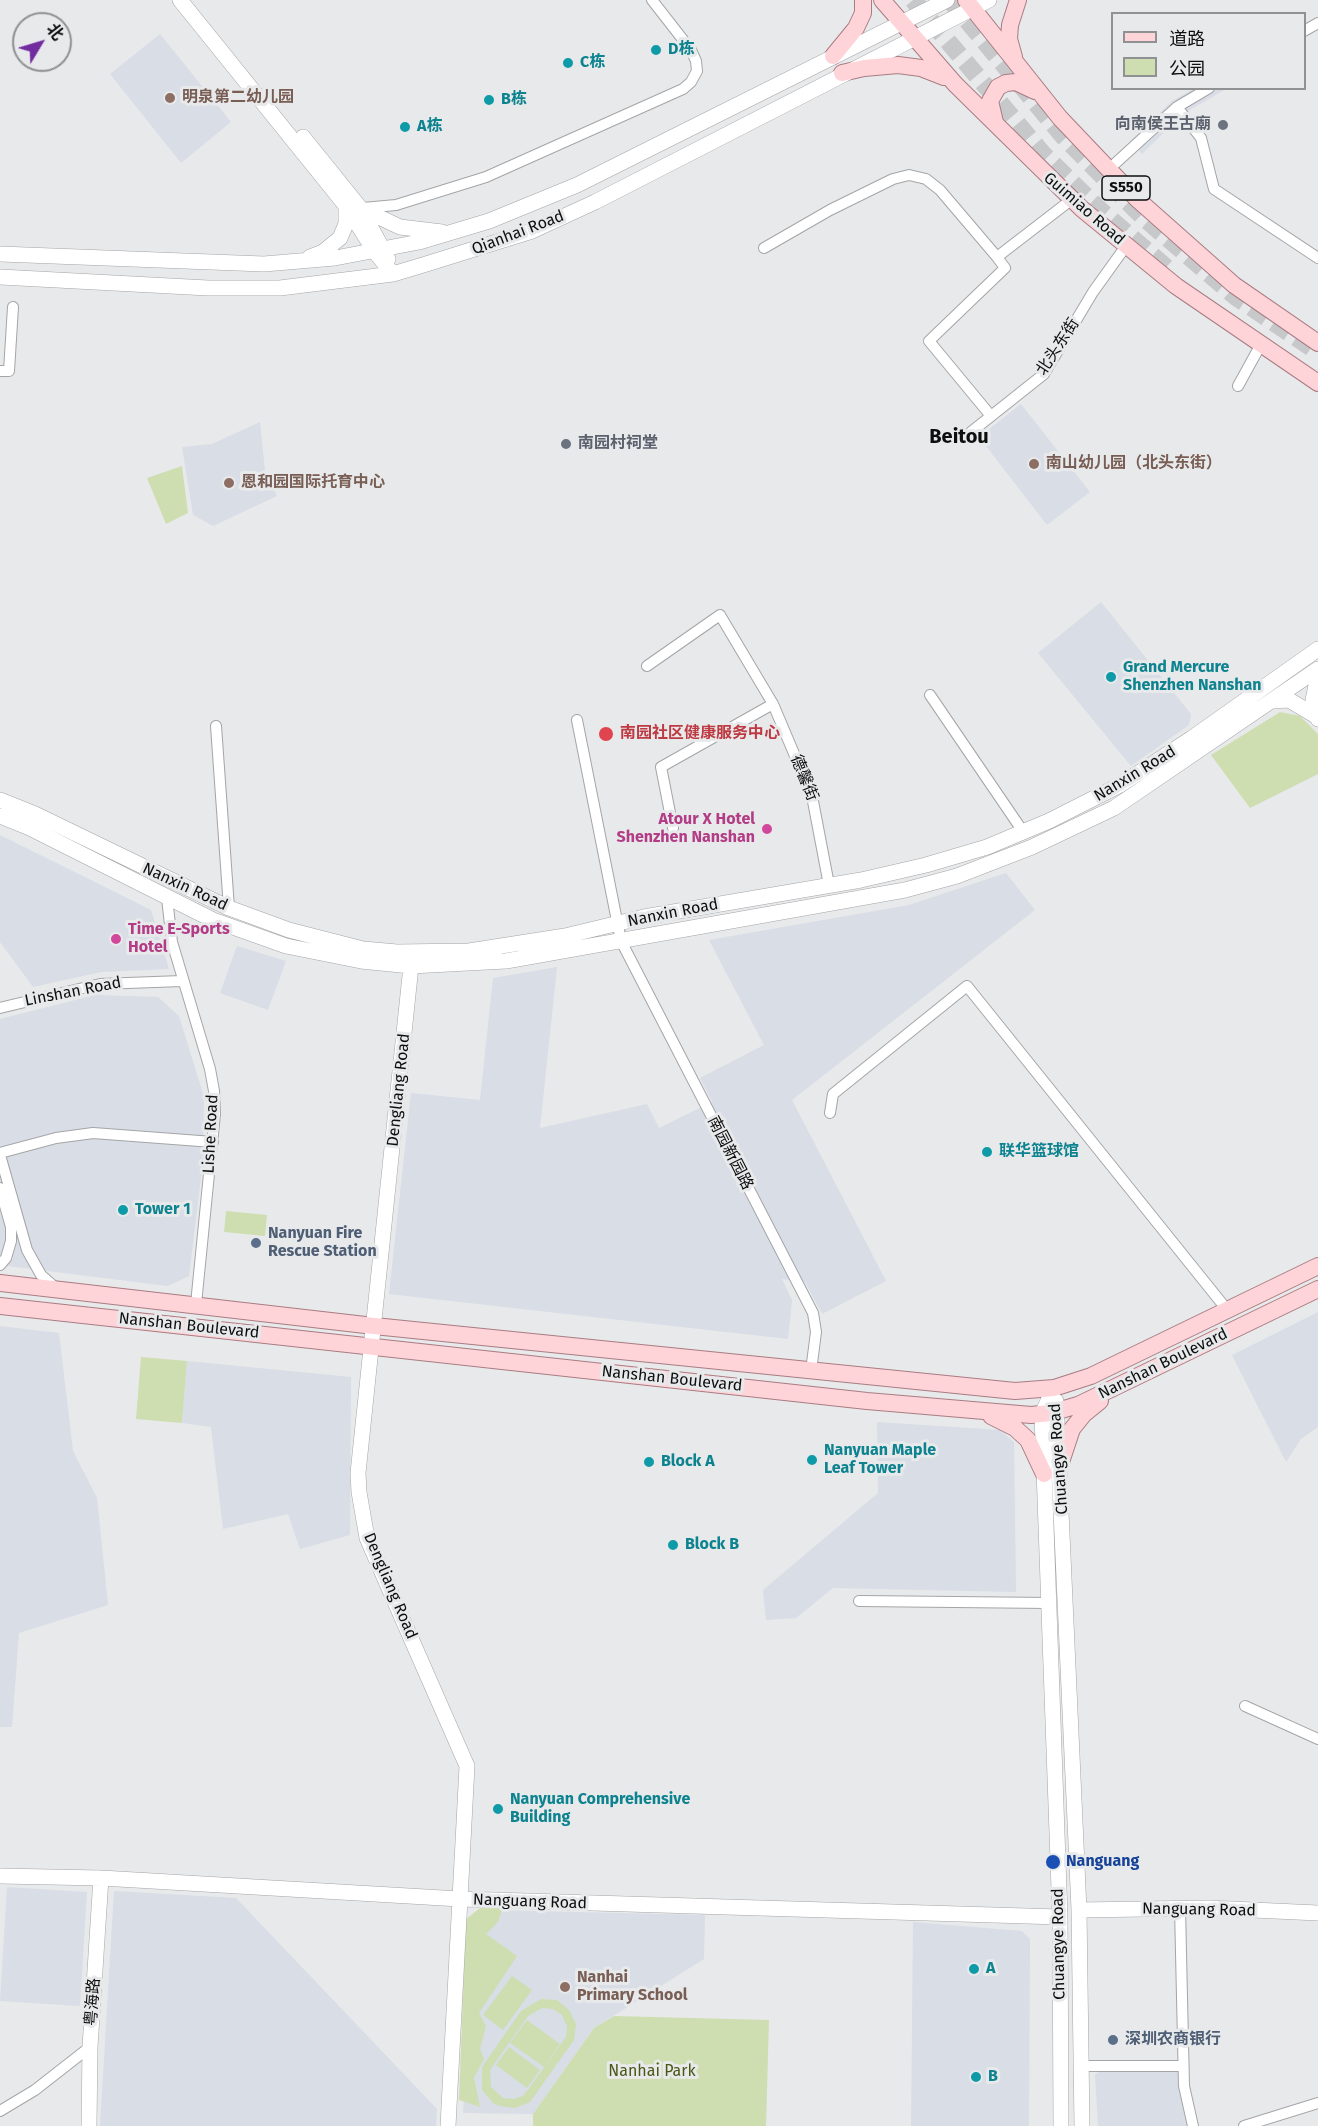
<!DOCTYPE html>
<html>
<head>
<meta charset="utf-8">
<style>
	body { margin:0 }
	#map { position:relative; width:1318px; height:2126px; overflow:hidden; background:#e8e9eb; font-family:"Fira Sans","Noto Sans SC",sans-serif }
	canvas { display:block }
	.legend { position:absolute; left:1111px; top:12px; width:195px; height:78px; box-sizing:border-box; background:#e8e9eb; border:2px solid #909193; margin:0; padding:8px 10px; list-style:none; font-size:18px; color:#0d0e0e }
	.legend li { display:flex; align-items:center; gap:12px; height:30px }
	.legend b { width:30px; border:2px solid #909193 }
	.north { position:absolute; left:12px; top:12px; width:60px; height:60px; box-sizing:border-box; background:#e8e9eb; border:2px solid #909193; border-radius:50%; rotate:52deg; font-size:16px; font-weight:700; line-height:24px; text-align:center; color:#0d0e0e }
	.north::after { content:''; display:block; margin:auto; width:21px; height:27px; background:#712ca0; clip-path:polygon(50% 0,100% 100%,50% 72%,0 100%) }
</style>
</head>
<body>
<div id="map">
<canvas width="1318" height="2126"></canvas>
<ul class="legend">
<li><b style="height:8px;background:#fed4d9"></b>道路</li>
<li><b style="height:16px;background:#cedeb0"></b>公园</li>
</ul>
<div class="north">北</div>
</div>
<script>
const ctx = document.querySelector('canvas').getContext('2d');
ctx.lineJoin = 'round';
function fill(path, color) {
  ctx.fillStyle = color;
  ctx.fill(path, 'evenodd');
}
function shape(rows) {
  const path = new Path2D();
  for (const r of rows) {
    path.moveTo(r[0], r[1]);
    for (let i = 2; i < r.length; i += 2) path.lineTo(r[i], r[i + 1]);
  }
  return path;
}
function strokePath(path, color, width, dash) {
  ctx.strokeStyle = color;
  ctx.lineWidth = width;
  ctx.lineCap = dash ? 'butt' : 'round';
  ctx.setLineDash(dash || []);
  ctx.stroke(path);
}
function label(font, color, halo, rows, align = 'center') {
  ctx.font = font + ' "Fira Sans","Noto Sans SC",sans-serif';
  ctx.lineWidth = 6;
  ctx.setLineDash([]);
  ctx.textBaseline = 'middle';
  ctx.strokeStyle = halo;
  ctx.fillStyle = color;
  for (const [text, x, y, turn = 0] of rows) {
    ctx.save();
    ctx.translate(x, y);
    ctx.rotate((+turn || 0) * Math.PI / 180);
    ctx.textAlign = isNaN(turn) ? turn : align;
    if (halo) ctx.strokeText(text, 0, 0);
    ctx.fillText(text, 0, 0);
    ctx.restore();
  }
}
fill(shape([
	[160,34,231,122,181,163,110,74],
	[1193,89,1226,89,1183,114,1142,154,1130,141,1172,101],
	[1021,404,1090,492,1047,525,979,437],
	[260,422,265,471,277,496,213,526,193,515,182,447,212,444],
	[1101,602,1191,714,1189,725,1131,766,1038,653],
	[0,835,151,910,169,969,101,972,33,987,0,942],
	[1006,873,1035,910,792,1100,886,1281,822,1314,805,1282,782,1279,792,1300,788,1339,389,1294,411,1093,480,1100,493,978,557,967,540,1128,647,1104,659,1128,712,1102,700,1078,764,1045,709,940,909,905],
	[237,946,286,961,268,1010,220,993],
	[95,995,158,997,179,1016,204,1097,203,1161,189,1276,168,1286,0,1265,0,1019],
	[1318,1312,1318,1427,1301,1439,1286,1462,1232,1355],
	[0,1326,59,1333,73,1451,97,1498,108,1605,19,1633,12,1727,0,1727],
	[187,1361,351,1377,350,1535,300,1549,288,1514,223,1529,211,1427,182,1423],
	[877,1422,1000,1430,1014,1442,1016,1592,833,1588,796,1618,766,1620,763,1590,878,1493],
	[7,1887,87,1892,80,2006,0,2001],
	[114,1891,236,1898,437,2109,436,2126,100,2126],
	[489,1910,705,1915,704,1959,594,2028,533,2114,463,2113,475,1925],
	[913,1922,1022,1931,1030,1939,1029,2126,911,2126],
	[1101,2070,1178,2070,1181,2098,1189,2126,1098,2126,1095,2075]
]), '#d8dde6');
fill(shape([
	[182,466,188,513,166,524,147,478],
	[1280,712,1300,716,1318,734,1318,774,1250,808,1211,755],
	[226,1211,267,1215,265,1236,224,1232],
	[141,1357,187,1361,182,1423,136,1419],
	[503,1907,498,1922,486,1934,517,1956,479,2013,486,2026,480,2049,484,2059,474,2078,480,2107,459,2100,466,1919,480,1908],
	[512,1976,532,1990,503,2030,483,2015],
	[541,1999,557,2000,569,2010,576,2024,574,2040,530,2102,515,2108,500,2106,493,2103,482,2090,482,2067,521,2011],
	[542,2008,553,2009,562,2015,567,2026,566,2037,524,2095,514,2099,503,2098,491,2087,490,2070,528,2016],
	[614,2016,769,2020,766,2126,533,2126,533,2114,594,2028],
	[527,2020,560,2044,544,2067,510,2043],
	[509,2047,540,2070,527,2088,496,2065]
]), '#cedeb0');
strokePath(shape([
	[913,0,1043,154,1100,210,1169,270],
	[950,0,1063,136,1142,216,1236,297,1318,352]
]), '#c7c8ca', 18, [18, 9]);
const street = shape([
	[1304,31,1318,23],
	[1177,107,1201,138,1214,189,1318,258],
	[1108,170,1177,107,1209,88],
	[363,208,396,205,486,177,683,89,691,82,697,71,696,61,691,50,652,0],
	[764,248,830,210,893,179,909,175,926,179,940,190,997,257],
	[0,371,9,371,13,307],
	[1238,386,1260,346],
	[991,416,929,341,1005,268,997,257,1071,200],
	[971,432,1044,374,1093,292,1126,246],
	[647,666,720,615,773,704,812,796,829,885],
	[930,695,1024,833],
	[577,720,621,941,813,1313,816,1332,811,1371],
	[216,726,229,908],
	[673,828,661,767,773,704],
	[167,898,172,942,210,1069,214,1091,215,1114,196,1304],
	[0,1008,100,984,182,981],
	[830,1113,833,1094,967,986,1228,1311],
	[0,1153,56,1138,93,1133,213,1142],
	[0,1155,27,1250,41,1275,57,1289],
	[0,1188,11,1227,11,1241,6,1258,0,1265],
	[859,1601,1050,1603],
	[1245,1706,1318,1739],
	[1180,1908,1184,2086,1193,2126],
	[1082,2066,1183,2066],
	[0,2111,35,2090,90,2047],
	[1244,2126,1318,2103]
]);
const secondary = shape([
	[180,0,346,206,375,252,393,274],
	[303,137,361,209,388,259],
	[362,209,400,227,442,232],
	[0,254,264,264,335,258,419,242,489,221,577,185,947,0],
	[310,257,323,252,340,238,346,224,346,206],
	[0,277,208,288,280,288,393,274,423,265,532,231,595,202,989,0],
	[1318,676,1313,700,1318,719],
	[1273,701,1289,700,1316,716],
	[0,800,35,814,229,908,289,930,363,949,397,952,469,951,565,936,644,917,861,880,926,865,987,847,1049,821,1120,785,1192,738,1318,649],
	[0,816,30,828,213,920,286,946,361,961,411,966,506,961,905,890,957,876,1032,847,1114,808,1318,669],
	[411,966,358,1473,359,1492,367,1538,467,1766,448,2126],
	[1054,1388,1042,1414,1060,1917,1061,2126],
	[1056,1401,1079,1910,1082,2126],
	[0,1876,101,1878,460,1899,1060,1917],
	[1079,1910,1210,1908,1318,1913],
	[89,2126,90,2047,101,1878]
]);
const primary = shape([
	[882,0,955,84,1082,209,1176,286,1318,383],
	[966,0,1060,118,1137,199,1234,285,1318,343],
	[833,56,856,28,863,13,863,0],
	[1014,57,1009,39,1010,25,1018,0],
	[842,73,864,68,898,65,921,68,944,77],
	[995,122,990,101,998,87,1006,83,1016,82,1035,91],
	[0,1283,374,1326,1015,1391,1054,1388,1091,1376,1318,1266],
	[0,1306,867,1401,1031,1415,1051,1413,1078,1405,1318,1289],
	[991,1416,1015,1428,1028,1440,1044,1474],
	[1061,1462,1072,1429,1084,1414,1100,1401]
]);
strokePath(street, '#a4a5a7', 12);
strokePath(secondary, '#a4a5a7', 16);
strokePath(primary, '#a97c82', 18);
strokePath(street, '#fff', 10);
strokePath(secondary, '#fff', 15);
strokePath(primary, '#fed4d9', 16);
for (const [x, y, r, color] of [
	[656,50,6,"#0f9aa8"],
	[568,63,6,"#0f9aa8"],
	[170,98,6,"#8d6e63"],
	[489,100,6,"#0f9aa8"],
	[1223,125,6,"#6b7280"],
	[405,127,6,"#0f9aa8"],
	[566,444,6,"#6b7280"],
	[1034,464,6,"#8d6e63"],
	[229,483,6,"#8d6e63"],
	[1111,677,6,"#0f9aa8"],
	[606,734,8,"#e0444e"],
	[767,829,6,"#d1479c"],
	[116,939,6,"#d1479c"],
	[987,1152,6,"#0f9aa8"],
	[123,1210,6,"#0f9aa8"],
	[256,1243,6,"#5c6f8a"],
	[812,1460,6,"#0f9aa8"],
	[649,1462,6,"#0f9aa8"],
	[673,1545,6,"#0f9aa8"],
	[498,1809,6,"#0f9aa8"],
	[1053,1862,8,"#1a4fb4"],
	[974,1969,6,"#0f9aa8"],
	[565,1987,6,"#8d6e63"],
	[1113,2040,6,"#5c6f8a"],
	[976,2077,6,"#0f9aa8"]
]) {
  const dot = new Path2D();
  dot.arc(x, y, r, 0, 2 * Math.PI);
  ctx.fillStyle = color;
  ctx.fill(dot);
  strokePath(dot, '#e8e9eb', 2);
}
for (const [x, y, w] of [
	[1126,188,48]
]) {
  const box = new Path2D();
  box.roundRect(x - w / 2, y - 12, w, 24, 4.5);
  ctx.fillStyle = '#e8e9eb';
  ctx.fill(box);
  strokePath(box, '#0d0e0e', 1.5);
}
label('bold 15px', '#0d0e0e', null, [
	["S550",1126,188]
]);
label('bold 16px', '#0d838f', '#e8e9eb', [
	["D栋",668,50],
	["C栋",580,63],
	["B栋",501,100],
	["A栋",417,127],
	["Grand Mercure",1123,668],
	["Shenzhen Nanshan",1123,686],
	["联华篮球馆",999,1152],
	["Tower 1",135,1210],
	["Nanyuan Maple",824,1451],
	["Leaf Tower",824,1469],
	["Block A",661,1462],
	["Block B",685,1545],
	["Nanyuan Comprehensive",510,1800],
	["Building",510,1818],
	["A",986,1969],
	["B",988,2077]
], 'left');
label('bold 16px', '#785e54', '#e8e9eb', [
	["明泉第二幼儿园",182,98],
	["南山幼儿园（北头东街）",1046,464],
	["恩和园国际托育中心",241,483],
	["Nanhai",577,1978],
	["Primary School",577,1996]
], 'left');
label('bold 16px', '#5b616d', '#e8e9eb', [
	["向南侯王古廟",1211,125],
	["南园村祠堂",578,444,"left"]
], 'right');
label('16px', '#0d0e0e', '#e8e9eb', [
	["Guimiao Road",1084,209,41],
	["Qianhai Road",518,233,-21],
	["北头东街",1058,347,-57],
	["Nanxin Road",1135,774,-31],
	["德馨街",804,778,68],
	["Nanxin Road",185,887,25],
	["Nanxin Road",673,913,-11],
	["Linshan Road",73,992,-11],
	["Dengliang Road",399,1090,-84],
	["Lishe Road",211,1134,-87],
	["南园新园路",730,1153,63],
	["Nanshan Boulevard",189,1326,6],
	["Nanshan Boulevard",1163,1364,-26],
	["Nanshan Boulevard",672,1379,6],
	["Chuangye Road",1059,1459,-94],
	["Dengliang Road",390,1586,67],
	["Nanguang Road",530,1902,2],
	["Nanguang Road",1199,1910,1],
	["Chuangye Road",1059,1944,-91],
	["粤海路",93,2002,-86]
]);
label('bold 16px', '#be3a42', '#e8e9eb', [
	["南园社区健康服务中心",620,734]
], 'left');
label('bold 16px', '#b23c85', '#e8e9eb', [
	["Atour X Hotel",755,820],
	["Shenzhen Nanshan",755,838],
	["Time E-Sports",128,930,"left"],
	["Hotel",128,948,"left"]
], 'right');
label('bold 16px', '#4e5e75', '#e8e9eb', [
	["Nanyuan Fire",268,1234],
	["Rescue Station",268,1252],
	["深圳农商银行",1125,2040]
], 'left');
label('bold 16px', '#164399', '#e8e9eb', [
	["Nanguang",1066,1862]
], 'left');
label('16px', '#475914', '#e8e9eb', [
	["Nanhai Park",652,2072]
]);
label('bold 20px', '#0d0e0e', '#e8e9eb', [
	["Beitou",959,437]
]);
</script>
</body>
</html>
